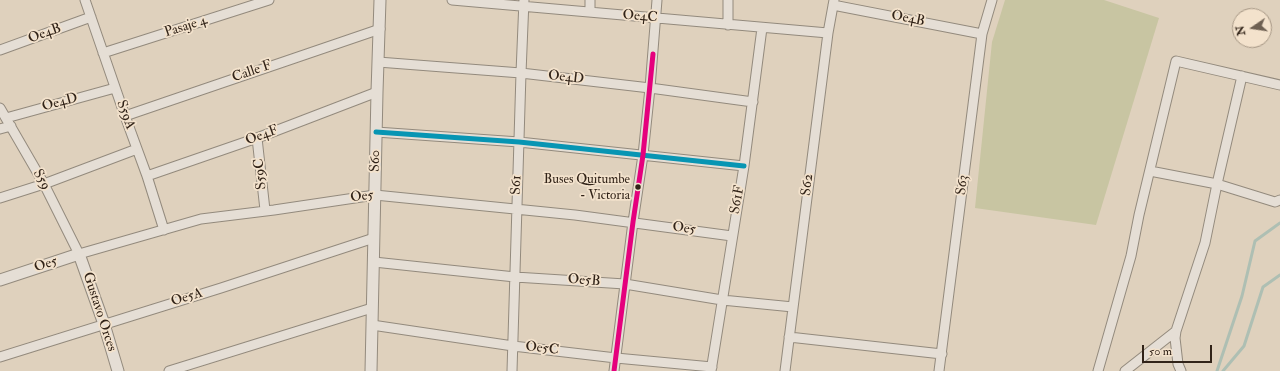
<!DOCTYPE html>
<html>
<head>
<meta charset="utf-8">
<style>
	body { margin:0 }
	#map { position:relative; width:1280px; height:371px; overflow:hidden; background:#dfd1bd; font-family:"IM FELL Double Pica",serif }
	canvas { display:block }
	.north { position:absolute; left:1232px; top:8px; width:40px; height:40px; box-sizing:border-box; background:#f3e2cc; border:1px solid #a59684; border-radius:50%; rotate:257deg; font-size:11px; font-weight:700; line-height:16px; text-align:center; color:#312318 }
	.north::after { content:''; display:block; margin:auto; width:14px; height:18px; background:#6e6052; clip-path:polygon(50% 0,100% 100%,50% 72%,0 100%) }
	.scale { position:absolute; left:1142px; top:345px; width:70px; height:18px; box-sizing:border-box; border:2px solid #312318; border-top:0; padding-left:5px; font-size:12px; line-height:14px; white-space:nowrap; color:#312318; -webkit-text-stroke:3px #f3e2cc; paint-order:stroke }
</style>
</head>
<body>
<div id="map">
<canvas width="1280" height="371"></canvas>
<div class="north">N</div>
<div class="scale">50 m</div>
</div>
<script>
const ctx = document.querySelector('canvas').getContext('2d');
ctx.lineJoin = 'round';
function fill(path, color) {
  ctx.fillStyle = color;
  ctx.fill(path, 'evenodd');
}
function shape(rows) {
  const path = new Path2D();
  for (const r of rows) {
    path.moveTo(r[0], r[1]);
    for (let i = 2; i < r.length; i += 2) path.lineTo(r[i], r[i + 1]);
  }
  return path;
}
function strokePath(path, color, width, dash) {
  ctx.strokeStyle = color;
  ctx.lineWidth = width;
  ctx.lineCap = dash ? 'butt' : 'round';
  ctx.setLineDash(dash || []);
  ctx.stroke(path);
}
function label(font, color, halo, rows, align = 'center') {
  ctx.font = font + ' "IM FELL Double Pica",serif';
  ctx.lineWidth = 3.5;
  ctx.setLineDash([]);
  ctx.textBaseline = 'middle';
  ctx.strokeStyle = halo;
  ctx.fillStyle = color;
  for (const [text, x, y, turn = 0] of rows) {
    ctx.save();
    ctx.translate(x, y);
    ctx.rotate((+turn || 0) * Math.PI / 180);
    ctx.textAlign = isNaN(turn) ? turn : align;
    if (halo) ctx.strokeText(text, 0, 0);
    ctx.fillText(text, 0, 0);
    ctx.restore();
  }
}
fill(shape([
	[1005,0,1104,0,1159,18,1096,225,975,208,992,42]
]), '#c8c5a2');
strokePath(shape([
	[1217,371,1242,296,1255,241,1280,223],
	[1223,371,1244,346,1263,287,1280,275]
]), '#aebfb3', 3);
const minor = shape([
	[85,0,125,116,147,176,164,230],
	[452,0,828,33],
	[833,5,982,34],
	[590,12,590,0],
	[728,25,728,0],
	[0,50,91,17],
	[103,53,269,0],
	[378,62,521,73,650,88,753,102],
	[0,108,44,184,79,254,201,219,274,210,375,195,575,215,732,236],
	[125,116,380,29],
	[6,118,115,88],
	[0,129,11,126],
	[376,132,519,142,744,166],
	[257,138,265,210],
	[1150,171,1217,184,1275,202,1280,200],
	[147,176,257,138,377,92],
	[0,198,44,184,137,149],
	[374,262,515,277,625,284,722,300,793,307],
	[372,325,513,346,616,358,712,367],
	[1176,331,1175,338,1178,364,1181,371],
	[789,337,942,354],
	[0,357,221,288,374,238],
	[169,371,372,308],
	[512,371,521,73,524,0],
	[614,371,633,222,643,155,650,88,657,0],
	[711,371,744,166,762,28],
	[785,371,828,33,834,0],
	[939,371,982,34,992,0],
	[1098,371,1131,256,1139,215,1176,61,1280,85],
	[1125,371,1176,331,1205,243,1217,184,1242,76]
]);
const tertiary = shape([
	[0,280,79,254,104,324,118,371],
	[371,371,377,92,380,0]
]);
strokePath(minor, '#938a7d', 11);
strokePath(tertiary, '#938a7d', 13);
strokePath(minor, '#e5ded5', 9);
strokePath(tertiary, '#e5ded5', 11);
strokePath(shape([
	[376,132,519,142,744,166]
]), '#0795b3', 5);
strokePath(shape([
	[614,371,633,222,643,155,653,54]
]), '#e5007d', 5);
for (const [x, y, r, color] of [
	[638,187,3.5,"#312318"]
]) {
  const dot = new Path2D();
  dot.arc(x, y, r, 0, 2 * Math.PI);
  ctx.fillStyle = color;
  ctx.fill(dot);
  strokePath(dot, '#f3e2cc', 1.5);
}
label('13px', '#312318', '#f3e2cc', [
	["Buses Quitumbe",630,180],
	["- Victoria",630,196]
], 'right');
label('14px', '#312318', '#f3e2cc', [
	["Oe4C",640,17,5],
	["Oe4B",908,19,11],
	["Pasaje 4",186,27,-18],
	["Oe4B",45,34,-20],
	["Calle F",252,72,-19],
	["Oe4D",566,78,6],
	["Oe4D",60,103,-15],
	["S59A",125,115,70],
	["Oe4F",262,136,-20],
	["S60",376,161,-89],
	["S59C",261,174,-96],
	["S59",41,180,61],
	["S61",517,185,-88],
	["S62",808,185,-83],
	["S63",963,185,-83],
	["Oe5",362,197,-6],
	["S61F",738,200,-80],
	["Oe5",684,229,8],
	["Oe5",46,265,-18],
	["Oe5B",584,281,4],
	["Oe5A",187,298,-17],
	["Gustavo Orces",99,312,72],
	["Oe5C",542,349,7]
]);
</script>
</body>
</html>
